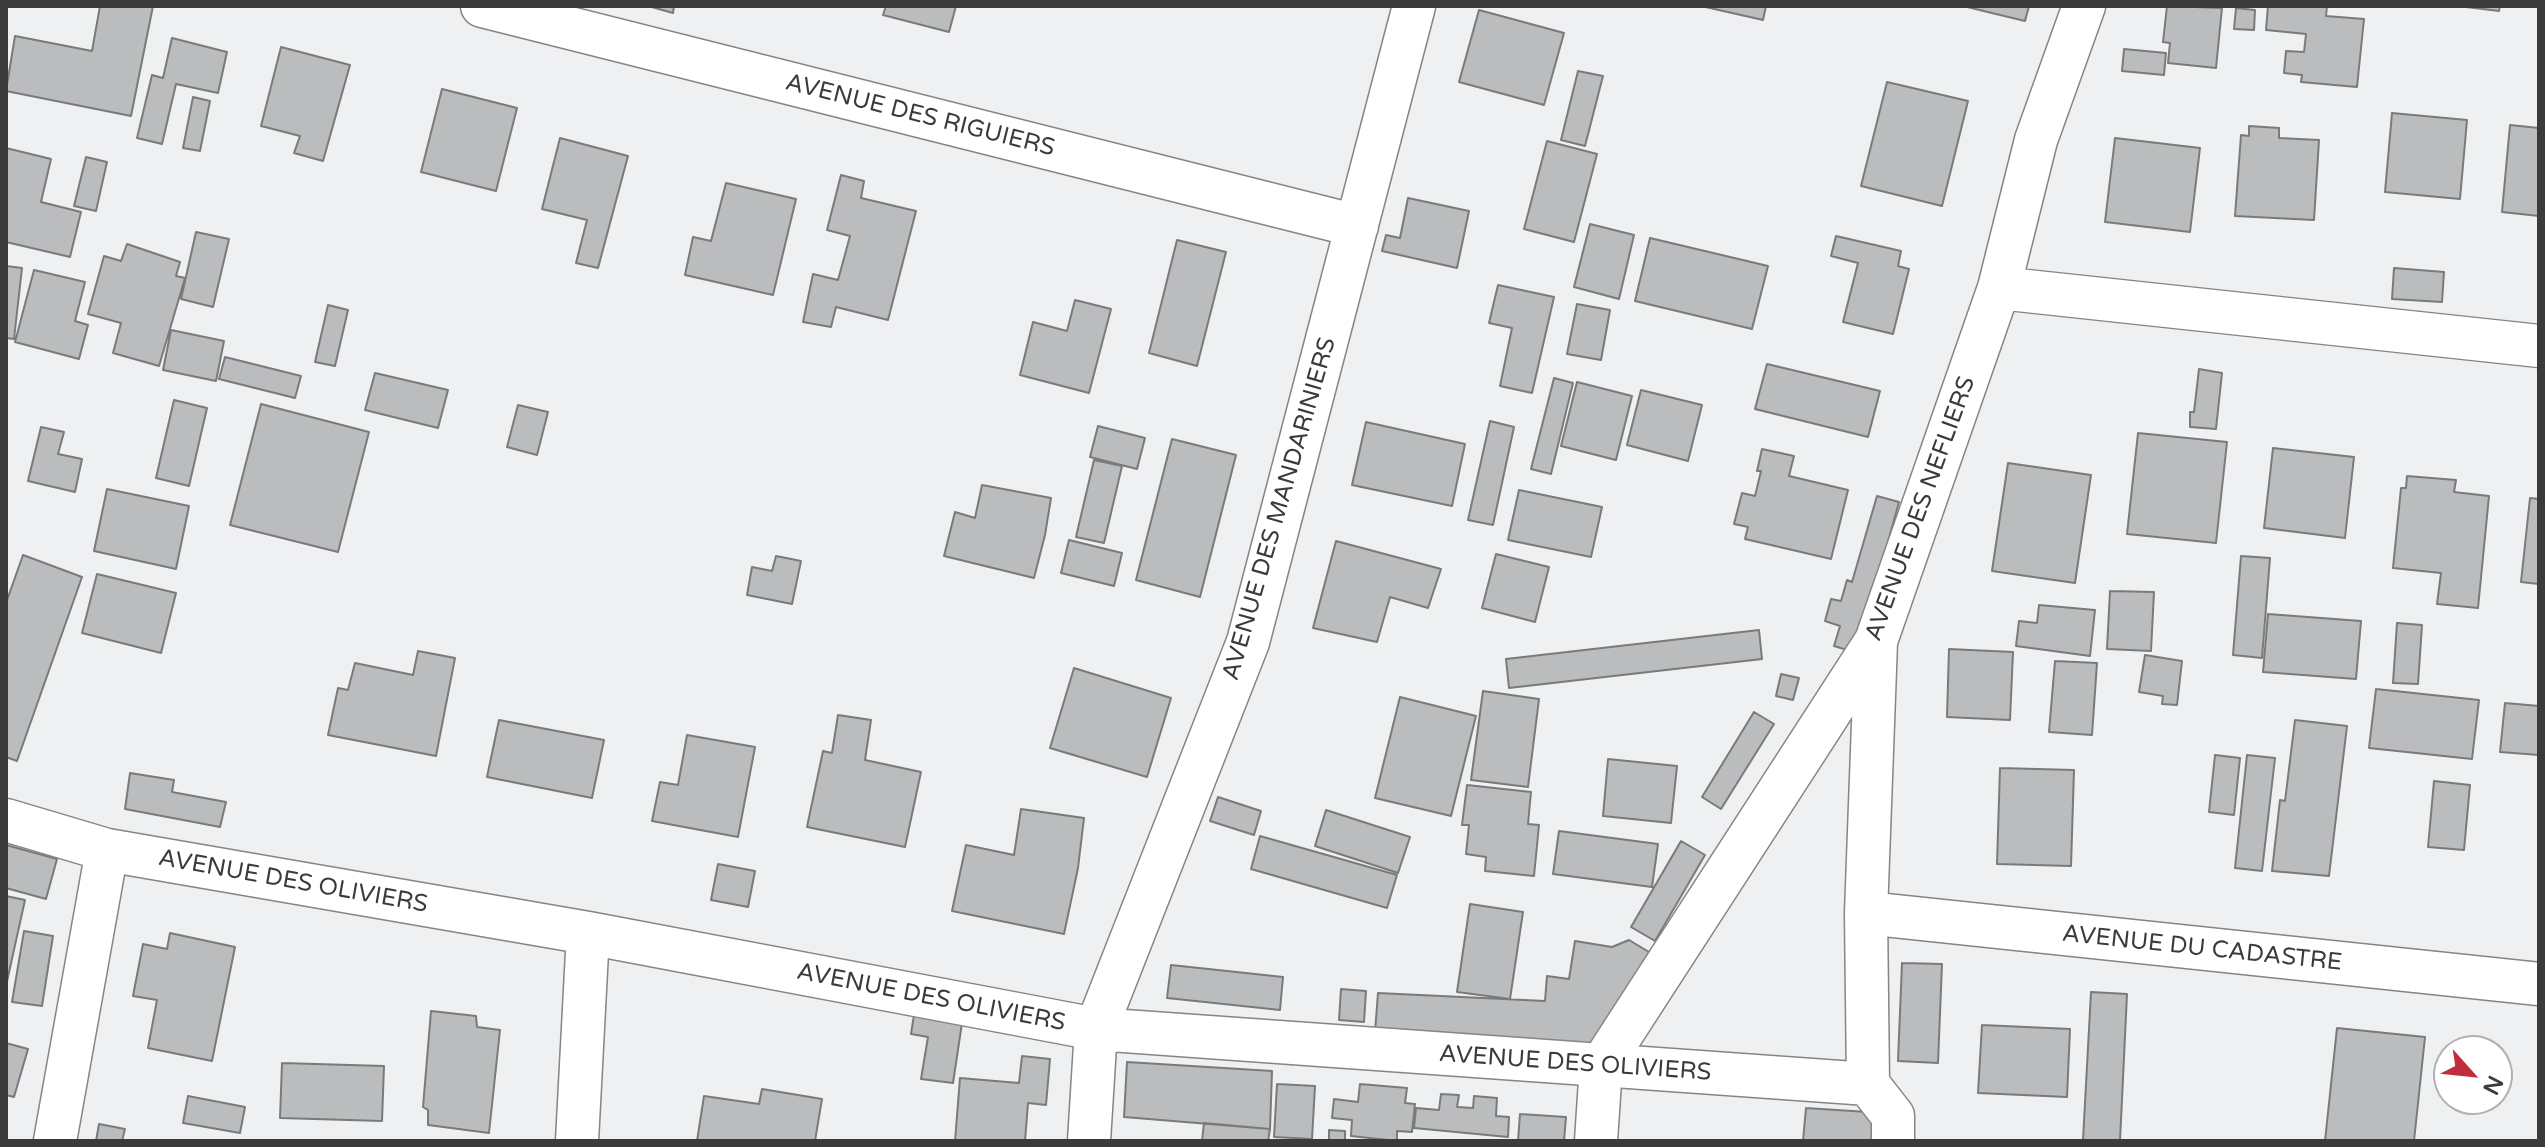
<!DOCTYPE html>
<html>
<head>
<meta charset="utf-8">
<style>
	body { margin:0 }
	#map { position:relative; width:2545px; height:1147px; overflow:hidden; background:#eff0f1; font-family:"Varela Round",sans-serif }
	canvas { display:block }
	.frame { position:absolute; inset:0; border:8px solid #3b3b3b; pointer-events:none }
	.north { position:absolute; left:2433px; top:1035px; width:80px; height:80px; box-sizing:border-box; background:#fff; border:2px solid #b1b1b1; border-radius:50%; rotate:117deg; font-size:22px; font-weight:700; line-height:32px; text-align:center; color:#3b3b3b }
	.north::after { content:''; display:block; margin:auto; width:28px; height:36px; background:#bf2f3b; clip-path:polygon(50% 0,100% 100%,50% 72%,0 100%) }
</style>
</head>
<body>
<div id="map">
<canvas width="2545" height="1147"></canvas>
<div class="frame"></div>
<div class="north">N</div>
</div>
<script>
const ctx = document.querySelector('canvas').getContext('2d');
ctx.lineJoin = 'round';
function fill(path, color) {
  ctx.fillStyle = color;
  ctx.fill(path, 'evenodd');
}
function shape(rows) {
  const path = new Path2D();
  for (const r of rows) {
    path.moveTo(r[0], r[1]);
    for (let i = 2; i < r.length; i += 2) path.lineTo(r[i], r[i + 1]);
  }
  return path;
}
function strokePath(path, color, width, dash) {
  ctx.strokeStyle = color;
  ctx.lineWidth = width;
  ctx.lineCap = dash ? 'butt' : 'round';
  ctx.setLineDash(dash || []);
  ctx.stroke(path);
}
function label(font, color, halo, rows, align = 'center') {
  ctx.font = font + ' "Varela Round",sans-serif';
  ctx.lineWidth = 7;
  ctx.setLineDash([]);
  ctx.textBaseline = 'middle';
  ctx.strokeStyle = halo;
  ctx.fillStyle = color;
  for (const [text, x, y, turn = 0] of rows) {
    ctx.save();
    ctx.translate(x, y);
    ctx.rotate((+turn || 0) * Math.PI / 180);
    ctx.textAlign = isNaN(turn) ? turn : align;
    if (halo) ctx.strokeText(text, 0, 0);
    ctx.fillText(text, 0, 0);
    ctx.restore();
  }
}
const building = shape([
	[100,6,153,6,131,116,6,91,15,36,92,51,100,6],
	[648,6,674,6,673,13,648,6],
	[886,6,956,6,949,32,883,15,886,6],
	[1701,6,1766,6,1763,20,1701,6],
	[1963,6,2029,6,2025,21,1963,6],
	[2167,6,2222,8,2216,68,2168,63,2170,43,2163,42,2167,6],
	[2268,6,2327,6,2326,16,2364,19,2357,87,2301,82,2302,75,2284,73,2286,51,2304,52,2306,34,2266,30,2268,6],
	[2458,6,2500,6,2499,11,2458,6],
	[2236,8,2255,10,2254,30,2234,29,2236,8],
	[1479,10,1564,33,1544,105,1459,82,1479,10],
	[172,38,227,52,218,93,176,84,162,144,137,138,152,75,163,78,172,38],
	[281,47,350,65,323,161,294,153,300,136,261,126,281,47],
	[2124,49,2166,53,2164,75,2122,71,2124,49],
	[1578,71,1603,76,1585,146,1561,140,1578,71],
	[1887,82,1968,101,1942,206,1861,186,1887,82],
	[442,89,517,108,496,191,421,172,442,89],
	[193,97,210,101,200,151,183,148,193,97],
	[2392,113,2467,120,2460,199,2385,192,2392,113],
	[2510,125,2539,128,2539,216,2502,212,2510,125],
	[2249,126,2279,128,2279,138,2319,140,2314,220,2235,216,2241,135,2249,136,2249,126],
	[560,138,628,156,598,268,576,263,587,220,542,209,560,138],
	[2115,138,2200,148,2190,232,2105,222,2115,138],
	[1547,141,1597,154,1574,242,1524,229,1547,141],
	[6,148,51,159,41,202,81,212,70,257,6,242,6,148],
	[86,157,107,162,96,211,74,206,86,157],
	[841,175,864,181,861,198,916,211,888,320,836,307,831,327,803,322,813,274,838,280,850,236,827,230,841,175],
	[726,183,796,199,773,295,685,275,693,237,711,241,726,183],
	[1408,198,1469,211,1457,268,1382,251,1386,235,1400,238,1408,198],
	[1590,224,1634,235,1619,299,1574,287,1590,224],
	[196,232,229,239,213,307,181,299,196,232],
	[1836,236,1901,251,1898,266,1909,269,1893,334,1843,322,1858,263,1831,256,1836,236],
	[1650,238,1768,266,1752,329,1635,301,1650,238],
	[1177,240,1226,252,1197,366,1149,353,1177,240],
	[127,244,180,262,176,276,185,278,159,366,113,353,121,323,88,314,104,256,121,261,127,244],
	[6,266,22,268,14,339,6,338,6,266],
	[2394,268,2444,272,2442,302,2392,299,2394,268],
	[34,270,85,282,75,321,88,325,79,359,15,342,34,270],
	[1498,285,1554,297,1532,393,1500,386,1512,328,1489,323,1498,285],
	[1075,300,1111,309,1089,393,1020,375,1033,322,1067,331,1075,300],
	[1577,304,1610,310,1601,360,1567,354,1577,304],
	[328,305,348,310,335,366,315,362,328,305],
	[171,330,224,341,216,381,163,370,171,330],
	[225,357,301,376,295,398,219,379,225,357],
	[1767,364,1880,391,1868,437,1755,409,1767,364],
	[2199,369,2222,373,2216,429,2190,427,2190,412,2194,412,2199,369],
	[375,373,448,390,438,428,365,410,375,373],
	[1554,378,1573,383,1551,474,1531,469,1554,378],
	[1577,382,1632,396,1616,460,1561,446,1577,382],
	[1641,390,1702,405,1688,461,1627,445,1641,390],
	[174,400,207,408,189,486,156,478,174,400],
	[261,404,369,432,338,552,230,525,261,404],
	[518,405,548,412,537,455,507,447,518,405],
	[1490,421,1514,427,1493,525,1468,520,1490,421],
	[1366,422,1465,444,1452,506,1352,485,1366,422],
	[1098,426,1145,438,1137,469,1090,457,1098,426],
	[41,427,64,432,58,454,82,459,75,492,28,481,41,427],
	[2138,433,2227,442,2216,543,2127,534,2138,433],
	[1172,439,1236,455,1200,597,1136,580,1172,439],
	[2273,448,2354,457,2345,538,2264,528,2273,448],
	[1762,449,1794,456,1789,476,1848,490,1831,559,1745,539,1748,527,1734,524,1742,493,1755,496,1761,471,1757,471,1762,449],
	[1094,460,1122,466,1104,543,1076,537,1094,460],
	[2008,463,2091,475,2075,583,1992,571,2008,463],
	[2407,476,2456,480,2454,492,2489,496,2478,608,2437,604,2441,573,2393,568,2401,488,2406,488,2407,476],
	[982,485,1051,498,1045,535,1034,578,944,556,955,512,975,518,982,485],
	[107,489,189,506,176,569,94,551,107,489],
	[1519,490,1602,507,1591,557,1508,540,1519,490],
	[1877,496,1899,502,1857,653,1834,646,1840,626,1825,621,1831,599,1841,601,1847,580,1852,582,1877,496],
	[2530,498,2539,499,2539,584,2521,582,2530,498],
	[1069,540,1122,553,1114,586,1061,573,1069,540],
	[1336,541,1441,569,1428,608,1390,597,1377,642,1313,628,1336,541],
	[1496,554,1549,567,1535,622,1482,608,1496,554],
	[23,555,82,577,17,761,6,757,6,603,23,555],
	[776,556,801,561,792,604,747,595,752,567,772,571,776,556],
	[2241,556,2270,558,2262,658,2233,655,2241,556],
	[97,574,176,593,161,653,82,633,97,574],
	[2110,591,2154,592,2151,651,2107,649,2110,591],
	[2039,605,2095,610,2090,656,2016,646,2019,621,2037,623,2039,605],
	[2268,614,2361,621,2356,679,2263,672,2268,614],
	[2397,623,2422,625,2418,684,2393,683,2397,623],
	[1759,630,1762,659,1509,688,1506,659,1759,630],
	[1949,649,2013,652,2010,720,1947,717,1949,649],
	[418,651,455,658,436,756,328,735,338,688,348,690,355,663,413,675,418,651],
	[2145,655,2182,661,2177,705,2162,704,2163,696,2139,692,2145,655],
	[2055,661,2097,663,2092,735,2049,732,2055,661],
	[1074,668,1171,698,1147,777,1050,748,1074,668],
	[1781,674,1799,678,1793,700,1776,696,1781,674],
	[2376,689,2479,700,2472,759,2369,748,2376,689],
	[1483,691,1539,699,1528,787,1471,780,1483,691],
	[1400,697,1476,716,1451,816,1375,798,1400,697],
	[2505,703,2539,706,2539,755,2500,752,2505,703],
	[1754,712,1774,724,1721,809,1702,797,1754,712],
	[838,715,871,720,865,760,921,772,905,847,807,827,823,751,832,753,838,715],
	[499,720,604,740,592,798,487,777,499,720],
	[2295,720,2347,726,2329,876,2272,871,2280,800,2285,801,2295,720],
	[687,735,755,747,738,837,652,821,660,782,678,785,687,735],
	[2215,755,2240,758,2234,815,2209,812,2215,755],
	[2247,755,2275,758,2262,871,2235,868,2247,755],
	[1608,759,1677,766,1671,823,1603,816,1608,759],
	[2000,768,2074,770,2071,866,1997,864,2000,768],
	[130,773,174,780,172,792,226,802,220,827,125,809,130,773],
	[2434,781,2470,785,2464,850,2428,847,2434,781],
	[1467,785,1531,792,1528,824,1539,825,1534,876,1485,871,1486,857,1466,854,1469,825,1462,825,1467,785],
	[1218,797,1261,811,1254,835,1210,821,1218,797],
	[1021,809,1084,818,1078,868,1064,934,952,911,966,845,1014,855,1021,809],
	[1326,810,1410,837,1398,873,1315,846,1326,810],
	[1559,831,1658,844,1652,887,1553,874,1559,831],
	[1260,836,1397,875,1387,908,1251,869,1260,836],
	[1681,841,1705,855,1655,941,1631,927,1681,841],
	[6,845,57,859,46,899,6,888,6,845],
	[718,864,755,871,748,907,711,900,718,864],
	[6,896,25,900,6,986,6,896],
	[1470,904,1523,912,1510,999,1457,992,1470,904],
	[24,931,53,936,42,1006,12,1002,24,931],
	[170,933,235,947,212,1061,148,1048,157,1000,133,996,143,944,167,949,170,933],
	[1629,940,1649,952,1591,1050,1375,1032,1378,993,1545,1001,1547,976,1569,979,1575,941,1612,947,1629,940],
	[1902,963,1942,964,1938,1063,1898,1061,1902,963],
	[1171,965,1283,977,1280,1010,1167,998,1171,965],
	[1341,989,1366,991,1364,1022,1339,1020,1341,989],
	[2091,992,2127,994,2120,1141,2083,1140,2091,992],
	[431,1011,476,1016,477,1027,500,1030,489,1133,428,1125,428,1110,423,1107,431,1011],
	[914,1015,962,1023,953,1083,921,1079,928,1037,911,1034,914,1015],
	[1982,1025,2070,1029,2067,1097,1978,1093,1982,1025],
	[2337,1028,2425,1037,2414,1141,2325,1141,2337,1028],
	[6,1043,28,1049,14,1097,6,1095,6,1043],
	[1022,1056,1050,1059,1046,1105,1028,1103,1025,1141,955,1141,960,1078,1019,1083,1022,1056],
	[1127,1062,1272,1071,1270,1129,1124,1117,1127,1062],
	[282,1063,384,1066,382,1121,280,1118,282,1063],
	[1277,1084,1315,1086,1312,1139,1274,1137,1277,1084],
	[1360,1084,1407,1088,1405,1103,1415,1104,1412,1132,1397,1131,1397,1141,1351,1136,1352,1120,1332,1118,1334,1099,1358,1102,1360,1084],
	[762,1089,822,1099,815,1141,697,1141,704,1096,759,1104,762,1089],
	[1441,1094,1459,1095,1457,1107,1473,1108,1474,1096,1497,1098,1496,1116,1509,1117,1508,1137,1414,1128,1416,1108,1439,1110,1441,1094],
	[188,1096,245,1107,240,1133,183,1123,188,1096],
	[1806,1108,1883,1113,1880,1141,1803,1141,1806,1108],
	[1520,1114,1566,1117,1564,1141,1518,1141,1520,1114],
	[1204,1123,1270,1129,1268,1141,1202,1141,1204,1123],
	[99,1124,125,1129,122,1141,96,1141,99,1124],
	[1329,1130,1345,1131,1345,1141,1329,1141,1329,1130]
]);
fill(building, '#bbbcbd');
strokePath(building, '#797a7b', 2);
const minor = shape([
	[482,6,1357,226],
	[1999,288,2539,346],
	[1876,642,1866,913,1868,1084,1893,1116,1893,1141],
	[6,820,107,850,588,933,1096,1029,1868,1084],
	[1866,913,2539,984],
	[55,1141,107,850],
	[577,1141,588,933],
	[1089,1141,1096,1029,1248,642,1414,6],
	[1596,1141,1601,1066,1876,641,1999,288,2036,140,2084,6]
]);
strokePath(minor, '#858586', 45);
strokePath(minor, '#fff', 42);
label('24px', '#3b3b3b', '#fff', [
	["AVENUE DES RIGUIERS",920,116,14],
	["AVENUE DES MANDARINIERS",1280,509,-74],
	["AVENUE DES NEFLIERS",1921,509,-70],
	["AVENUE DES OLIVIERS",293,882,10],
	["AVENUE DU CADASTRE",2202,949,6],
	["AVENUE DES OLIVIERS",931,998,11],
	["AVENUE DES OLIVIERS",1575,1064,4]
]);
</script>
</body>
</html>
